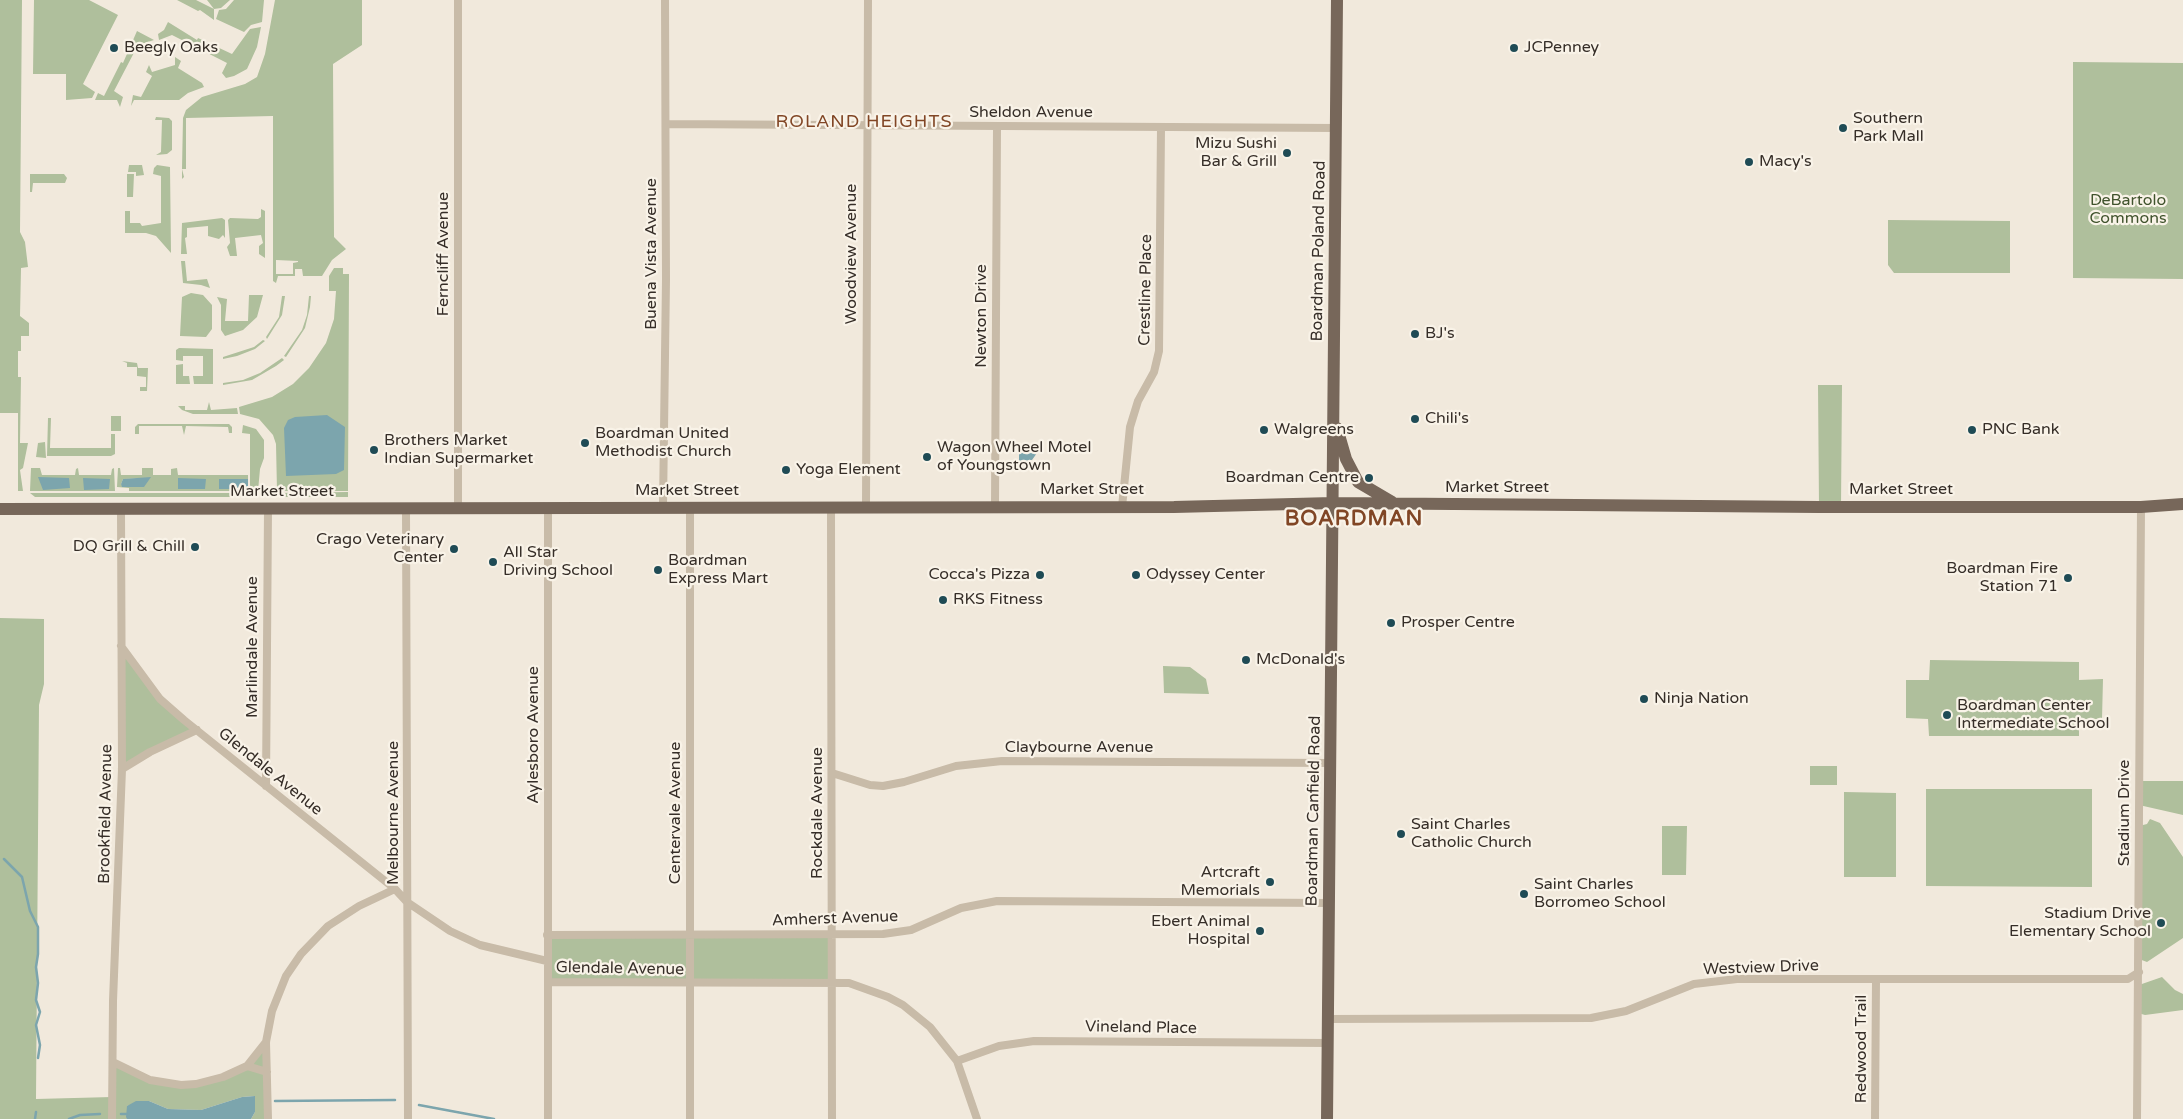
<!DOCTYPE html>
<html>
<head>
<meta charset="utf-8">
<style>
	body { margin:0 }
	canvas { display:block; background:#f1e9dc }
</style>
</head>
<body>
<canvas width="2183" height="1119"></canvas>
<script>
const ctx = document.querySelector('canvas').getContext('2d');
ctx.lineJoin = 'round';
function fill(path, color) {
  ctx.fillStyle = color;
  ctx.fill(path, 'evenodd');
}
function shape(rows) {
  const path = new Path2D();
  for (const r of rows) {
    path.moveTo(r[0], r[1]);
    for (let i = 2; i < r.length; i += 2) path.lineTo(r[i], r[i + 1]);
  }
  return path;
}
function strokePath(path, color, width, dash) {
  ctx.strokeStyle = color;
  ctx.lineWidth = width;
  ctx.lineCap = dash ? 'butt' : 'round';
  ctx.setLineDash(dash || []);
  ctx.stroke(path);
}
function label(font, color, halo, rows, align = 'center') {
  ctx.font = font + ' "Varela Round",sans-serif';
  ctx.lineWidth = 4.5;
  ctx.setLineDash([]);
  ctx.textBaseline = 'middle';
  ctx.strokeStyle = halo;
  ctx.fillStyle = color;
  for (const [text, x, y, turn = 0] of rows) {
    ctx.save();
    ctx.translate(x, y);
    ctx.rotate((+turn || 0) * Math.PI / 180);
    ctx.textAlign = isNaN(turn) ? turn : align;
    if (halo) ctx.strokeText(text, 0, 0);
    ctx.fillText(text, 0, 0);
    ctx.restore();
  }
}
fill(shape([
	[0,0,22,0,20,232,25,242,28,267,21,268,20,316,29,323,29,336,21,336,21,351,18,351,18,377,21,377,20,443,28,443,23,468,20,470,23,491,18,491,18,413,0,413],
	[34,0,89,0,118,15,83,84,95,92,92,98,66,100,66,74,33,74],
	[177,0,196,0,214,9,207,0,230,0,221,8,214,9,214,20,200,10,198,11],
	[234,0,264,0,262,22,251,25,244,32,216,19,219,10,226,9],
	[275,0,362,0,362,45,333,64,334,237,346,249,332,260,322,276,303,276,302,269,295,269,295,276,278,276,276,283,273,281,273,116,186,118,186,169,182,169,184,177,182,179,182,169,183,118,186,110,202,97,245,84,257,77,265,54],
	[276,260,298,261,298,262,293,263,293,274,276,274],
	[168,22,197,40,198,38,232,54,250,29,261,27,257,47,247,69,234,76,226,78,222,73,227,63,172,35,159,40,158,34,164,30],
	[137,31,154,40,138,45,114,91,123,97,120,107,117,100,95,100,98,93,104,96,121,62,123,63],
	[175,57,181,61,178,68,202,83,204,87,188,93,179,100,134,100,131,106,133,95,141,97,152,76,146,72,149,65,152,72,175,65],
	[2073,62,2183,63,2183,279,2073,278],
	[156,117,169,118,172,121,172,150,167,154,156,155,161,152,162,120,155,120],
	[129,165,142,165,144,175,136,176,136,172,128,172],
	[157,165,170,167,171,253,156,236,146,233,125,233,125,211,130,211,130,223,140,223,142,226,161,223,161,176,153,174,154,168],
	[30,174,64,174,67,178,65,183,33,183,32,192,30,192],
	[127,174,134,174,133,197,127,197],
	[261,209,265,211,265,258,259,254,259,246,263,243,261,235,235,238,237,256,230,256,227,247,230,243,228,220,230,218,258,219,261,217],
	[222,218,225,220,225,238,223,235,219,239,208,236,208,226,187,228,187,237,185,238,187,254,181,254,182,223],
	[1888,220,2010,221,2010,273,1894,273,1888,265],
	[181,261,185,261,187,281,207,279,210,288,201,285,183,283],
	[334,268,343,268,343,274,349,274,348,491,277,491,276,444,273,435,259,419,240,414,239,407,272,397,293,384,309,368,326,343,334,319,336,291,329,291,329,276],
	[191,293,203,295,212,305,212,329,206,337,180,336,182,297],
	[249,295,263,295,257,317,243,330,225,336,221,330,221,305,217,297,227,299,225,321,248,321],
	[282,296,285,296,282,315,267,339,266,337,279,317],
	[309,296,311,296,310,307,305,328,286,357,284,356,302,330,307,315],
	[263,340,265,341,255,349,237,356,223,359,223,357,254,347],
	[179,348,213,349,213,384,194,384,193,376,203,376,203,356,183,356,183,361,176,360,176,350],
	[282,358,284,360,276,366,252,380,223,385,223,383,243,380,260,373],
	[122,361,137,363,138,368,148,368,147,391,140,391,140,387,146,387,146,377,137,376,137,367,127,367,127,363],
	[183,364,183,376,189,376,190,384,176,384,176,365],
	[1818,385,1842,385,1841,507,1819,507],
	[209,402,211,410,237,408,238,414,193,414,182,410,178,406,185,406,185,410,207,410],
	[111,416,121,416,121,431,111,431],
	[48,418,51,418,50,448,111,448,111,434,115,434,115,454,111,456,47,456],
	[138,424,229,424,232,427,232,433,229,433,228,427,186,426,184,435,182,426,139,426,139,434,135,434,135,427],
	[243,425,256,429,264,440,264,458,260,469,258,491,250,491,250,434,242,433],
	[45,442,46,458,36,457,38,443],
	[31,468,40,468,42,475,75,475,76,469,78,468,79,475,111,475,112,469,114,468,115,491,30,491],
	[118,468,120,468,121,475,142,475,142,468,153,468,153,475,171,475,171,469,177,468,178,475,248,475,248,479,219,479,219,488,248,491,129,491,129,488,117,487],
	[150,478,123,487,121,484,123,479],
	[205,479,205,489,178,488],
	[348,492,348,497,286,497,279,493],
	[30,493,256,493,250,497,35,497],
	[0,618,44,619,44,684,39,705,36,1099,112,1097,113,1062,135,1074,188,1085,247,1066,266,1042,268,1119,251,1119,255,1112,254,1096,242,1097,201,1110,168,1109,149,1101,127,1106,127,1119,0,1119],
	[121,646,144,678,197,730,122,769],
	[1930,660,2079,662,2079,680,2103,679,2102,719,2079,719,2079,736,1929,736,1928,719,1906,718,1906,680,1929,680],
	[1163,666,1190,667,1206,679,1209,694,1164,693],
	[1810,766,1837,766,1837,785,1810,785],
	[2138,781,2183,781,2183,815,2139,805],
	[1926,789,2092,789,2092,887,1926,886],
	[1844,792,1896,793,1896,877,1844,877],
	[2150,819,2160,823,2183,857,2183,938,2147,962,2139,959,2139,826,2147,824],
	[1662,826,1687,826,1686,875,1662,875],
	[547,935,832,935,833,982,548,982],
	[2162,977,2175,990,2183,994,2183,1010,2145,1015,2138,1013,2139,985]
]), '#afbf9c');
fill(shape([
	[327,415,345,427,344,470,336,474,286,476,284,428,288,420,295,417],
	[1019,450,1035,450,1037,453,1032,460,1019,462],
	[38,477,69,478,70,488,43,490],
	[151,477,144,487,122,487,121,484,123,479],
	[83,478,110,479,109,489,84,490],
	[178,478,206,479,205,489,178,489],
	[219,479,248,479,248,489,219,489],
	[255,1096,255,1112,251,1119,127,1119,126,1117,127,1106,136,1101,149,1101,168,1109,201,1110,242,1097]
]), '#7ca5ad');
strokePath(shape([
	[4,859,22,877,30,911,38,927,38,954,36,967,38,983,36,1000,40,1012,36,1025,40,1045,38,1058],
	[275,1101,395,1100],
	[419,1105,494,1119],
	[121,1114,126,1114],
	[35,1119,36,1112],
	[69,1119,80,1115,100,1114]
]), '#7ca5ad', 2.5);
strokePath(shape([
	[666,124,1337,128],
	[995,506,997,126],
	[406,507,408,1119],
	[663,507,666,279,665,0],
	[831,507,832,1119],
	[866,507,868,0],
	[1122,507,1130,427,1138,401,1154,372,1159,351,1161,127],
	[458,508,458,0],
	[548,508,548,1119],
	[121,646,160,699,184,720,395,889,407,902,450,931,480,945,547,961],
	[122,769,150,752,197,730],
	[832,773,870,785,883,786,904,782,956,766,1002,761,1330,763],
	[266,786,268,509],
	[547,935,883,934,911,930,961,908,997,901,1329,903],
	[548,982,849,983,888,997,903,1005,930,1027,957,1061,977,1119],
	[1328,1019,1591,1018,1626,1011,1694,984,1737,979,2128,979,2139,972],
	[957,1061,999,1046,1034,1041,1328,1043],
	[113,1062,150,1080,181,1085,196,1084,223,1077,247,1066,266,1042],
	[247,1066,267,1072],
	[112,1119,113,1001,122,769,121,509],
	[268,1119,266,1042,272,1011,286,976,301,954,328,926,359,906,395,889],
	[690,1119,690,508],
	[1875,1119,1876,979],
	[2137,1119,2141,507]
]), '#c8bba8', 8);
strokePath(shape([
	[1337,428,1346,459,1358,482,1392,502],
	[0,509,1174,507,1333,503,1819,507,2141,507,2183,504],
	[1327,1119,1337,0]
]), '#77675a', 12);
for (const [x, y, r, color] of [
	[114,48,5,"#1f4b55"],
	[1514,48,5,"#1f4b55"],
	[1843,128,5,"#1f4b55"],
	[1287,153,5,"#1f4b55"],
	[1749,162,5,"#1f4b55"],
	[1415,334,5,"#1f4b55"],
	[1415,419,5,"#1f4b55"],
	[1264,430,5,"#1f4b55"],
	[1972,430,5,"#1f4b55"],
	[585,443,5,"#1f4b55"],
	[374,450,5,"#1f4b55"],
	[927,457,5,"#1f4b55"],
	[786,470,5,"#1f4b55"],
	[1369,478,5,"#1f4b55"],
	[195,547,5,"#1f4b55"],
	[454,549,5,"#1f4b55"],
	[493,562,5,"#1f4b55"],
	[658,570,5,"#1f4b55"],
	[1040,575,5,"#1f4b55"],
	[1136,575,5,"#1f4b55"],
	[2068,578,5,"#1f4b55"],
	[943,600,5,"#1f4b55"],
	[1391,623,5,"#1f4b55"],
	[1246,660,5,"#1f4b55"],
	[1644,699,5,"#1f4b55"],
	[1947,715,5,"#1f4b55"],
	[1401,834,5,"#1f4b55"],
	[1270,882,5,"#1f4b55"],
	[1524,894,5,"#1f4b55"],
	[2161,923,5,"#1f4b55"],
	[1260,931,5,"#1f4b55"]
]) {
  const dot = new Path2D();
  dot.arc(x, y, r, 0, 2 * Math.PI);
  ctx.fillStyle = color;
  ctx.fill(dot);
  strokePath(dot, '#f9f3e8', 2);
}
label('16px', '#362e28', '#f9f3e8', [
	["Beegly Oaks",124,48],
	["JCPenney",1524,48],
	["Southern",1853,119],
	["Park Mall",1853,137],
	["Mizu Sushi",1277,144,"right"],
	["Bar & Grill",1277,162,"right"],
	["Macy's",1759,162],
	["BJ's",1425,334],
	["Chili's",1425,419],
	["Walgreens",1274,430],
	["PNC Bank",1982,430],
	["Boardman United",595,434],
	["Methodist Church",595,452],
	["Brothers Market",384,441],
	["Indian Supermarket",384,459],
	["Wagon Wheel Motel",937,448],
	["of Youngstown",937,466],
	["Yoga Element",796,470],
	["Boardman Centre",1359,478,"right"],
	["Crago Veterinary",444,540,"right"],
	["Center",444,558,"right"],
	["DQ Grill & Chill",185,547,"right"],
	["All Star",503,553],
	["Driving School",503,571],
	["Boardman",668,561],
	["Express Mart",668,579],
	["Boardman Fire",2058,569,"right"],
	["Station 71",2058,587,"right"],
	["Cocca's Pizza",1030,575,"right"],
	["Odyssey Center",1146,575],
	["RKS Fitness",953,600],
	["Prosper Centre",1401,623],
	["McDonald's",1256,660],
	["Ninja Nation",1654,699],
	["Boardman Center",1957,706],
	["Intermediate School",1957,724],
	["Saint Charles",1411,825],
	["Catholic Church",1411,843],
	["Artcraft",1260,873,"right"],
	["Memorials",1260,891,"right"],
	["Saint Charles",1534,885],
	["Borromeo School",1534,903],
	["Stadium Drive",2151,914,"right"],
	["Elementary School",2151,932,"right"],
	["Ebert Animal",1250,922,"right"],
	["Hospital",1250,940,"right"]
], 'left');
label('16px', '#362e28', '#f9f3e8', [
	["Sheldon Avenue",1031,113],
	["Boardman Poland Road",1319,251,-89],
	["Ferncliff Avenue",444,254,-90],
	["Buena Vista Avenue",652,254,-90],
	["Woodview Avenue",852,254,-90],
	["Crestline Place",1146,290,-89],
	["Newton Drive",982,316,-90],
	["Market Street",1497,488],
	["Market Street",1092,490],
	["Market Street",1901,490],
	["Market Street",687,491],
	["Market Street",282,492],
	["Marlindale Avenue",253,647,-90],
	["Aylesboro Avenue",534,735,-90],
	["Claybourne Avenue",1079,748],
	["Glendale Avenue",270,772,39],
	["Boardman Canfield Road",1314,811,-89],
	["Melbourne Avenue",394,813,-90],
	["Centervale Avenue",676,813,-90],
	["Rockdale Avenue",818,813,-90],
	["Stadium Drive",2125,813,-90],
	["Brookfield Avenue",106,814,-89],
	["Amherst Avenue",835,919,-2],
	["Westview Drive",1761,968,-2],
	["Glendale Avenue",620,969,1],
	["Vineland Place",1141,1028,1],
	["Redwood Trail",1862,1049,-90]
]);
label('16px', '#40532d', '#f9f3e8', [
	["DeBartolo",2128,201],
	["Commons",2128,219]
]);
ctx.letterSpacing = '1px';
label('18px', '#814625', '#f9f3e8', [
	["ROLAND HEIGHTS",864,122]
]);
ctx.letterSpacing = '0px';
ctx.letterSpacing = '1px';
label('bold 21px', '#814625', '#f9f3e8', [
	["BOARDMAN",1354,519]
]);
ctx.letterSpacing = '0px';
</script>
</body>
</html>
